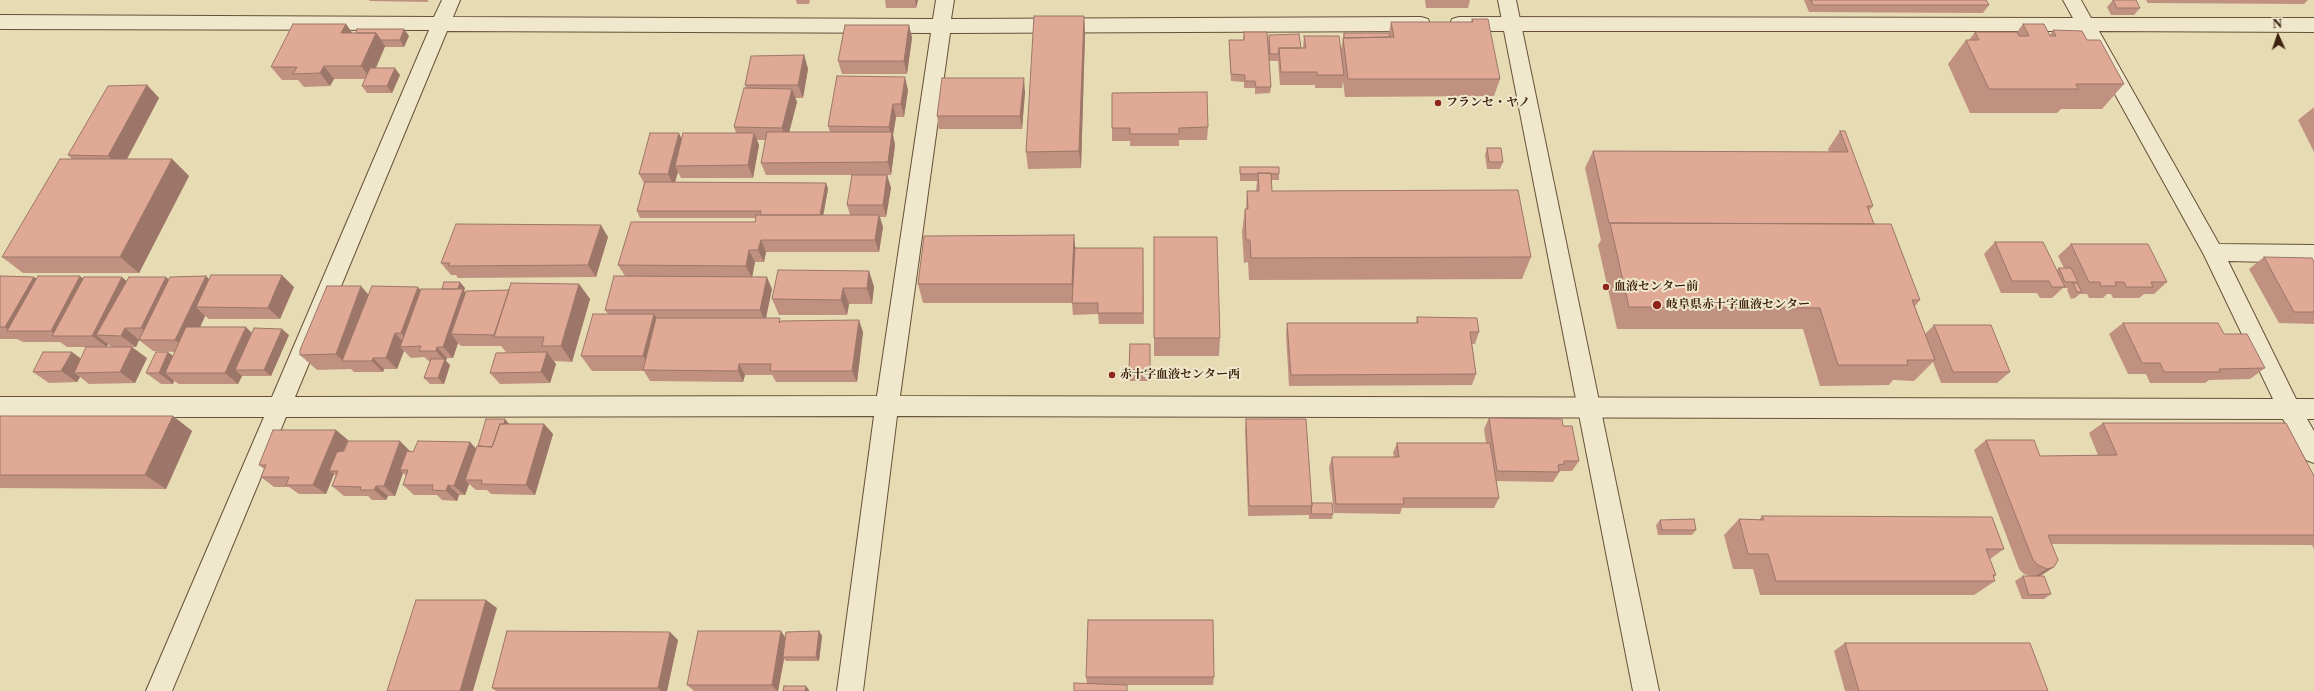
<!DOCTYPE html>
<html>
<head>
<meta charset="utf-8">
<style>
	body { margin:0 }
	#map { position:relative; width:2314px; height:691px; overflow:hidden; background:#e6dbb2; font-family:"Libre Caslon Text",serif }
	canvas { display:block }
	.north { position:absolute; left:2258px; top:16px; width:40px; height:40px; -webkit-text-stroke:3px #efe8cd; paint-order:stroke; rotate:357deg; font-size:11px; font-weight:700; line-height:16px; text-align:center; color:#3e2110 }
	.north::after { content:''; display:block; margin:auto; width:14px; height:18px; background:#3e2110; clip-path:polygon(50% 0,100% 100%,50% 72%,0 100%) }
</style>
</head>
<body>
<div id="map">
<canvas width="2314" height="691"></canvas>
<div class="north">N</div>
</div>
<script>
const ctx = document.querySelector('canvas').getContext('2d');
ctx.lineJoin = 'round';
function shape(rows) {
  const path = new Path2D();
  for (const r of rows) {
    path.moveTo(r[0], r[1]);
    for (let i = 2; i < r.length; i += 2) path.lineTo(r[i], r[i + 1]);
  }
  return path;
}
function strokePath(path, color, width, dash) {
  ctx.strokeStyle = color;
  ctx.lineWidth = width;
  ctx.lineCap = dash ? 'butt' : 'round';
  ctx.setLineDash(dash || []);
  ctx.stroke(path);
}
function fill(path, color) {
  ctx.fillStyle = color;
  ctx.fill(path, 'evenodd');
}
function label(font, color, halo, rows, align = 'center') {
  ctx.font = font + ' "Libre Caslon Text","Noto Serif JP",serif';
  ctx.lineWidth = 4;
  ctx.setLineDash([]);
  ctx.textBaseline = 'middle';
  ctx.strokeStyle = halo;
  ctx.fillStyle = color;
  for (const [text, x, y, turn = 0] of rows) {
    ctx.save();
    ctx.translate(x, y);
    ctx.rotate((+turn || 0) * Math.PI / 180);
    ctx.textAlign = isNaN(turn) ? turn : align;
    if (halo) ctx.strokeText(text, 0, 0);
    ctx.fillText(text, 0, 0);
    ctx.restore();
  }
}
const minor = shape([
	[442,0,460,0,453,17,933,19,936,0,954,0,951,19,1421,17,1428,19,1430,24,1428,29,1421,31,950,33,900,396,2273,399,2204,255,2080,31,1459,31,1452,29,1450,24,1452,19,1459,17,2073,18,2063,0,2081,0,2091,18,2314,18,2314,32,2099,31,2219,244,2314,245,2314,263,2228,261,2296,399,2314,399,2314,419,2307,419,2314,431,2314,463,2306,460,2283,419,897,416,863,691,837,691,874,416,286,417,172,691,146,691,264,417,0,417,0,397,272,397,429,30,0,29,0,15,434,17,442,0],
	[447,31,931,33,877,396,295,397,447,31]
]);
const tertiary = shape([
	[1498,0,1516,0,1659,691,1633,691,1498,0]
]);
strokePath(minor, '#685038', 2);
strokePath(tertiary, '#685038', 2);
fill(minor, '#efe8cd');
fill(tertiary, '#efe8cd');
fill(shape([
	[369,0,428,0,428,2,370,1],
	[796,0,810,0,809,4,797,4],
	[885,0,918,0,916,8,886,8],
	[1416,0,1470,0,1468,8,1426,8,1425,0],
	[1804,0,1986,0,1989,5,1983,13,1809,12],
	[2113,0,2140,8,2134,15,2111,15,2107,7],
	[2146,0,2308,0,2304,4,2148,3],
	[1084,16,1085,34,1081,168,1028,169,1026,152],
	[1472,19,1500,79,1494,96,1345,97,1343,81,1342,88,1315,88,1315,85,1280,85,1278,61,1269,61,1268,42,1269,35,1301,48,1303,48,1304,36,1341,50,1344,33,1389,33,1391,22,1471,22],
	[346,24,352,33,409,36,404,47,385,47,376,68,400,75,392,93,367,93,362,86,365,79,334,79,330,86,304,87,298,80,282,80,271,67],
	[2023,24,2050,35,2053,30,2087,40,2124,84,2102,109,2061,109,2057,113,1970,113,1948,64,1966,40,1969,40,1975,32,2017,32],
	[909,25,912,38,907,74,842,74,838,61],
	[1244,32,1271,87,1270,93,1255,94,1255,88,1244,88,1244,82,1231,81,1229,47,1229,40,1243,40],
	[804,55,808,69,803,98,795,98,797,102,789,132,830,132,828,126,908,90,904,117,896,117,893,135,895,145,891,175,766,175,761,163,766,140,757,140,759,145,753,178,681,178,678,172,675,182,826,183,828,189,823,215,850,215,847,205,887,175,891,188,886,217,880,217,883,227,879,252,766,252,764,262,755,262,752,277,772,289,766,318,781,321,863,332,857,382,776,382,772,375,745,375,743,382,650,381,644,371,592,371,581,356,608,314,605,310,625,276,618,265,755,222,756,218,640,218,637,211,644,183,639,174,682,139,736,133,734,127,746,88,745,85],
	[147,85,159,98,127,159,172,159,189,176,139,273,23,273,2,257,72,159,68,155],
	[1025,92,1022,129,939,129,937,116],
	[2313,108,2314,108,2314,152,2298,120],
	[1208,127,1207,140,1179,140,1179,146,1130,146,1130,141,1112,141,1112,128],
	[1840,131,1873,206,1869,211,1874,224,1920,300,1915,306,1925,334,1934,325,2010,372,1997,383,1941,383,1933,362,1914,381,1893,380,1889,385,1820,386,1803,329,1617,329,1598,245,1601,240,1585,168,1593,151,1829,152,1828,149],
	[1487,148,1503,162,1500,169,1487,169,1485,155],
	[1240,167,1279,174,1279,180,1271,180,1272,191,1531,257,1522,279,1249,280,1248,262,1244,263,1242,232,1245,209,1246,209,1247,191,1256,191,1257,181,1240,181],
	[608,237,596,277,458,278,456,275,451,275,441,263],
	[1154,237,1220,338,1219,356,1154,356],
	[1995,242,2057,270,2059,268,2064,268,2058,256,2071,244,2167,282,2154,294,2144,294,2139,298,2113,298,2111,294,2107,294,2103,298,2089,298,2087,294,2080,294,2075,298,2071,299,2067,290,2068,288,2063,288,2052,298,2040,298,2037,293,2001,293,1984,254],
	[1075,248,1143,248,1144,324,1099,324,1098,314,1073,315,1072,303,923,303,918,284],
	[2264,257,2314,261,2314,324,2279,323,2249,269],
	[869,271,874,287,872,304,849,304,847,315,779,315,772,299],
	[0,276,34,277,37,279,83,278,127,281,209,279,294,287,280,319,209,319,205,316,200,327,252,333,289,335,271,376,242,376,238,384,179,384,174,381,173,384,161,384,146,373,173,356,175,352,153,351,139,340,136,347,111,347,108,344,107,347,67,347,60,342,23,342,17,339,0,339],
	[579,284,590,299,572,362,554,361,556,364,550,383,500,384,490,373,546,352,506,352,501,346,461,346,458,343,453,358,447,358,446,361,450,365,444,384,430,384,424,378,430,362,424,357,411,358,404,351,397,369,384,369,383,372,354,372,351,369,317,370,300,355,421,290,465,288,464,291,465,292,509,290],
	[1417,317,1479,332,1475,344,1472,344,1476,374,1472,385,1289,386,1286,334,1287,323,1416,323],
	[2123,323,2224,334,2265,368,2250,379,2209,380,2205,383,2150,383,2146,374,2128,374,2109,334],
	[1150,344,1150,381,1130,381,1129,370],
	[147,358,135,383,89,384,80,377,77,382,49,383,33,372,81,359],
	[0,416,173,416,192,431,166,489,0,488],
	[1489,418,1563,426,1579,461,1572,471,1560,471,1553,482,1496,481,1499,498,1494,508,1402,508,1400,514,1334,513,1329,467,1332,457,1394,457,1393,453,1397,443,1486,443,1484,429],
	[1246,419,1312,503,1333,514,1332,519,1309,519,1309,515,1248,516,1245,429],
	[2103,423,2314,476,2314,549,2312,545,2052,544,2054,567,2040,576,2039,576,2051,594,2044,599,2022,599,2015,581,2023,576,2030,576,2024,574,2019,569,1974,450,1986,440,2040,456,2098,455,2089,433],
	[509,424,544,424,553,434,535,495,491,494,487,490,476,490,469,484,465,495,459,495,457,501,442,500,437,495,414,495,403,485,406,476,403,473,395,496,388,496,386,500,372,500,368,496,344,496,332,486,336,476,334,474,326,494,299,494,289,487,274,487,261,477,264,469,259,465,348,440,343,451,413,452,470,442,476,449,478,446],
	[1762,516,2004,549,1990,559,1996,575,1994,577,1995,581,1974,595,1760,595,1753,569,1733,569,1724,535,1739,519,1759,520],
	[1660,520,1696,530,1692,535,1658,535,1656,525],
	[819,631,822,636,819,661,786,661,784,659,778,691,694,691,687,685,786,638],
	[678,640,667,691,496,691,492,688],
	[1845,643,2048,691,1845,691,1834,651],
	[1086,677,1214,677,1213,685,1127,685,1087,684]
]), '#c09180');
fill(shape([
	[915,0,918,0,916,8],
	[1084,16,1085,34,1081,168,1079,151],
	[346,24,355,37,341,33],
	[909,25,912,38,907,74,904,61],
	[404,29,409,36,404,47,400,40],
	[376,33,385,46,371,79,361,66],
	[804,55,808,69,803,98,798,85],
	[324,66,334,79,330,86,320,73],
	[395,68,400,75,392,93,387,86],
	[905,77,908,90,904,117,901,104],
	[1024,78,1025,92,1022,129,1020,116],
	[147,85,159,98,122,168,108,156],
	[792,89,797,102,787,141,782,128],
	[893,104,896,117,893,135,895,145,891,175,888,162,891,136,889,127],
	[679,133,685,146,675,166,678,172,674,186,668,174],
	[754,133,759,145,753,178,748,165],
	[172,159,189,176,139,273,120,257],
	[887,175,891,188,886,217,883,205],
	[826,183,828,189,821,228,819,221],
	[879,215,883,227,879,252,875,240],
	[601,225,608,237,596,277,588,265],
	[1074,235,1076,255,1074,303,1072,284],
	[761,240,766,252,764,262,758,250],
	[749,250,755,262,752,278,746,266],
	[869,271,874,287,872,304,867,288],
	[282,275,294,287,280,319,268,308],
	[80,276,95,287,57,336,51,331],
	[206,276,218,288,196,307,205,316,189,352,175,340],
	[34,277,49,288,10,331,5,327],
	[122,277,136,289,96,335,108,344,107,347,92,336],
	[166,277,180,288,155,339,141,328],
	[767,277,772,289,765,322,760,310],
	[460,282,465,288,464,291,472,301,451,334,458,343,453,358,443,347,457,291],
	[579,284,590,299,572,362,561,346],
	[361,286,375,302,343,361,336,354],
	[418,287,428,299,411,345,401,333],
	[843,288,849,304,847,315,841,300],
	[654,314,663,329,653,371,643,356],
	[859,320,863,332,857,382,852,371],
	[246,327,258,339,235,370,242,376,238,384,225,373],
	[125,328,139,340,136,347,121,336],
	[282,329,289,335,271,376,264,370],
	[395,333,406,345,400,347,404,351,397,369,386,358],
	[132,347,147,358,135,383,120,372],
	[437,347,447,358,446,361,450,365,444,384,438,378,444,360,436,351],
	[72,352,87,363,74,373,80,377,77,382,61,371],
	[168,352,182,363,165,373,174,381,173,384,159,373],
	[547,352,556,364,550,383,541,372],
	[373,358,384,369,383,372,372,361],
	[739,364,745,375,743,382,738,371],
	[173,416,192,431,166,489,145,475],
	[505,419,510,425,497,447],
	[544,424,553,434,535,495,526,485],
	[336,430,348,440,335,471,329,471,334,474,326,494,313,485],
	[400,441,411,452,400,470,403,473,395,496,384,486],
	[470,442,480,453,465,480,469,484,465,495,454,486],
	[448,485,459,495,457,501,446,491],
	[376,486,388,496,386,500,374,490],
	[2054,567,2040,576,2034,577,2047,569],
	[486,600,497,608,473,691,460,691],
	[781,631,787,640,783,657,784,659,778,691,777,691,772,685],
	[819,631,822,636,819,661,816,657],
	[670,632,678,640,667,691,661,691,658,688],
	[806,686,809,690,809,691,805,691]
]), '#9c7668');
const building = shape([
	[1811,0,1986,0,1989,5,1813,5,1811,0],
	[2113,0,2136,0,2140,8,2117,8,2113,0],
	[1034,16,1084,16,1079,151,1026,152,1034,16],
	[1472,19,1488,19,1500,79,1348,79,1343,38,1394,37,1391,22,1473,22,1472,19],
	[293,24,346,24,341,33,376,33,361,66,324,66,320,73,293,74,297,67,271,67,293,24],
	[2023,24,2044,24,2050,36,2056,36,2053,30,2082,31,2087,40,2100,40,2124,84,2076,84,2078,89,1989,89,1966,40,1979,40,1975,32,2017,32,2019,36,2029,36,2023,24],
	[845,25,909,25,904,61,838,61,845,25],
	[357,29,404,29,400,40,381,40,376,33,356,33,357,29],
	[1244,32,1267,32,1271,87,1256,87,1255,81,1245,81,1245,75,1231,74,1229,40,1244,40,1244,32],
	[1344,33,1389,33,1390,37,1344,38,1344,33],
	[1299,34,1301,48,1279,48,1278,54,1270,54,1269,35,1299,34],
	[1304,36,1339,36,1344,75,1317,75,1317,72,1281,72,1279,48,1306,48,1304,36],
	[804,55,798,85,745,85,751,56,804,55],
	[370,68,395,68,387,86,362,86,370,68],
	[837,76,905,77,901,104,893,104,889,127,828,126,837,76],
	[942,78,1024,78,1020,116,937,116,942,78],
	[147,85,108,156,68,155,108,86,147,85],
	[744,88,792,89,782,128,734,127,744,88],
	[1207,92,1208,127,1179,128,1179,134,1130,134,1130,128,1112,128,1112,93,1207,92],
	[1840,131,1845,131,1873,206,1867,206,1874,224,1610,223,1609,223,1593,151,1848,152,1840,131],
	[767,132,892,132,888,162,761,163,767,132],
	[650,133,679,133,668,174,639,174,650,133],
	[683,133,754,133,748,165,675,166,683,133],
	[1487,148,1501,148,1503,162,1489,162,1487,148],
	[60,159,172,159,120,257,2,257,60,159],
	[1240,167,1279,167,1279,174,1258,173,1258,174,1240,174,1240,167],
	[1258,173,1271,173,1272,191,1518,190,1531,257,1251,258,1250,240,1246,240,1245,209,1248,209,1247,191,1259,191,1258,173],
	[852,175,887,175,883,205,847,205,852,175],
	[645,182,826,183,820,215,760,215,761,211,637,211,645,182],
	[756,215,879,215,875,240,761,240,758,250,749,250,746,266,618,265,631,222,755,222,756,215],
	[1610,223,1891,224,1920,300,1912,300,1935,360,1907,360,1908,365,1838,365,1820,308,1629,307,1610,223],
	[456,224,601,225,588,265,448,266,450,263,441,263,456,224],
	[1074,235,1072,284,918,284,924,236,1074,235],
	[1154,237,1217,237,1220,338,1154,338,1154,237],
	[1995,242,2043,242,2065,287,2052,287,2049,281,2012,281,1995,242],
	[2071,244,2148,244,2167,282,2151,282,2153,287,2126,287,2124,282,2115,282,2116,286,2101,286,2100,282,2089,282,2071,244],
	[1075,248,1143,248,1143,313,1098,313,1098,303,1072,303,1075,248],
	[2264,257,2312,258,2314,262,2314,312,2294,312,2264,257],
	[2059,268,2071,268,2078,282,2065,282,2059,268],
	[778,270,869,271,867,288,843,288,841,300,772,299,778,270],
	[211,275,282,275,268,308,196,307,211,275],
	[0,276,34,277,5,327,0,327,0,276],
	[38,276,80,276,51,331,7,331,38,276],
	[206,276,175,340,139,340,170,277,206,276],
	[614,276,767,277,760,310,605,310,614,276],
	[84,277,122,277,92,336,52,336,84,277],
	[129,277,166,277,141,328,125,328,121,336,96,335,129,277],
	[444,282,460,282,458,289,442,289,444,282],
	[511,283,579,284,561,346,542,346,544,337,494,337,511,283],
	[2073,283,2077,283,2082,292,2077,292,2073,283],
	[327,286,361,286,336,354,300,355,300,350,327,286],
	[372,286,418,287,401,333,395,333,386,358,373,358,372,361,342,361,372,286],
	[421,289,463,289,443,347,437,347,436,351,419,351,421,346,400,347,421,289],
	[509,290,494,335,451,334,466,291,509,290],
	[593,314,654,314,643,356,581,356,593,314],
	[1417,317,1477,318,1479,332,1470,332,1476,374,1291,375,1287,323,1418,323,1417,317],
	[656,318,780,318,779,323,781,321,859,320,852,371,770,371,771,364,739,364,738,371,643,370,656,318],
	[2123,323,2218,323,2224,334,2247,334,2265,368,2219,369,2220,372,2164,372,2160,363,2142,363,2123,323],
	[1934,325,1991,325,2010,372,1953,372,1934,325],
	[186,327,246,327,225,373,165,373,186,327],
	[254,328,282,329,264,370,235,370,254,328],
	[1130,344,1150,344,1150,370,1129,370,1130,344],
	[86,347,132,347,120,372,74,373,86,347],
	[43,352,72,352,61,371,33,372,43,352],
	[156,352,168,352,159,373,146,373,156,352],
	[547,352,541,372,490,373,496,353,547,352],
	[431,359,445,359,438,378,424,378,431,359],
	[0,416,173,416,145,475,0,475,0,416],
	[1489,418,1562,419,1563,426,1572,426,1579,461,1564,461,1564,464,1558,465,1559,472,1497,471,1489,418],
	[486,419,505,419,504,424,500,424,492,447,478,446,486,419],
	[1246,419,1306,419,1312,506,1249,506,1246,419],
	[2103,423,2286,423,2314,476,2314,535,2048,535,2058,560,2054,567,2047,569,2038,565,2033,560,1986,440,2034,440,2040,456,2117,455,2103,423],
	[500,424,544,424,526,485,481,484,482,480,465,480,477,446,492,447,500,424],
	[273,430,336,430,313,485,286,485,289,477,261,477,266,465,259,465,273,430],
	[348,441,400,441,384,486,376,486,374,490,360,490,361,487,332,486,338,471,329,471,337,452,344,451,348,441],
	[418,441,470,442,454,486,448,485,446,491,432,490,433,485,403,485,408,470,400,470,407,451,413,452,418,441],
	[1397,443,1490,443,1499,498,1403,498,1404,504,1336,504,1332,457,1399,457,1397,443],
	[1312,503,1332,503,1333,514,1311,514,1312,503],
	[1762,516,1992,517,2004,549,1986,549,1996,575,1993,575,1995,581,1776,581,1768,554,1748,554,1739,519,1764,520,1762,516],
	[1694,519,1696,530,1662,530,1660,520,1694,519],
	[2023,576,2044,576,2051,594,2029,595,2023,576],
	[416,600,486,600,460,691,387,691,416,600],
	[1088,620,1213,620,1214,677,1086,677,1088,620],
	[507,631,670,632,658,688,492,688,507,631],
	[698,631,781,631,772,685,687,685,698,631],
	[819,631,816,657,783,657,786,632,819,631],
	[1845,643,2030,643,2048,691,1859,691,1845,643],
	[1074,683,1127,685,1127,691,1074,691,1074,683],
	[784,686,806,686,805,691,783,691,784,686]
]);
fill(building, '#dfa995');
strokePath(building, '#9c7668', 1);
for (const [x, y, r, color] of [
	[1438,103,4,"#8f2418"],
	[1606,287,4,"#8f2418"],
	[1657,305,5,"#8f2418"],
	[1112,375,4,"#8f2418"]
]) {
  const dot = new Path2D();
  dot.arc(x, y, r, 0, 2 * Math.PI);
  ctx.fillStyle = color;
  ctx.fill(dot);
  strokePath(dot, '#efe8cd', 1.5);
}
label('bold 12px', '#3e2110', '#efe8cd', [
	["フランセ・ヤノ",1446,103],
	["血液センター前",1614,287],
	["岐阜県赤十字血液センター",1666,305],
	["赤十字血液センター西",1120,375]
], 'left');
</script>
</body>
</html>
